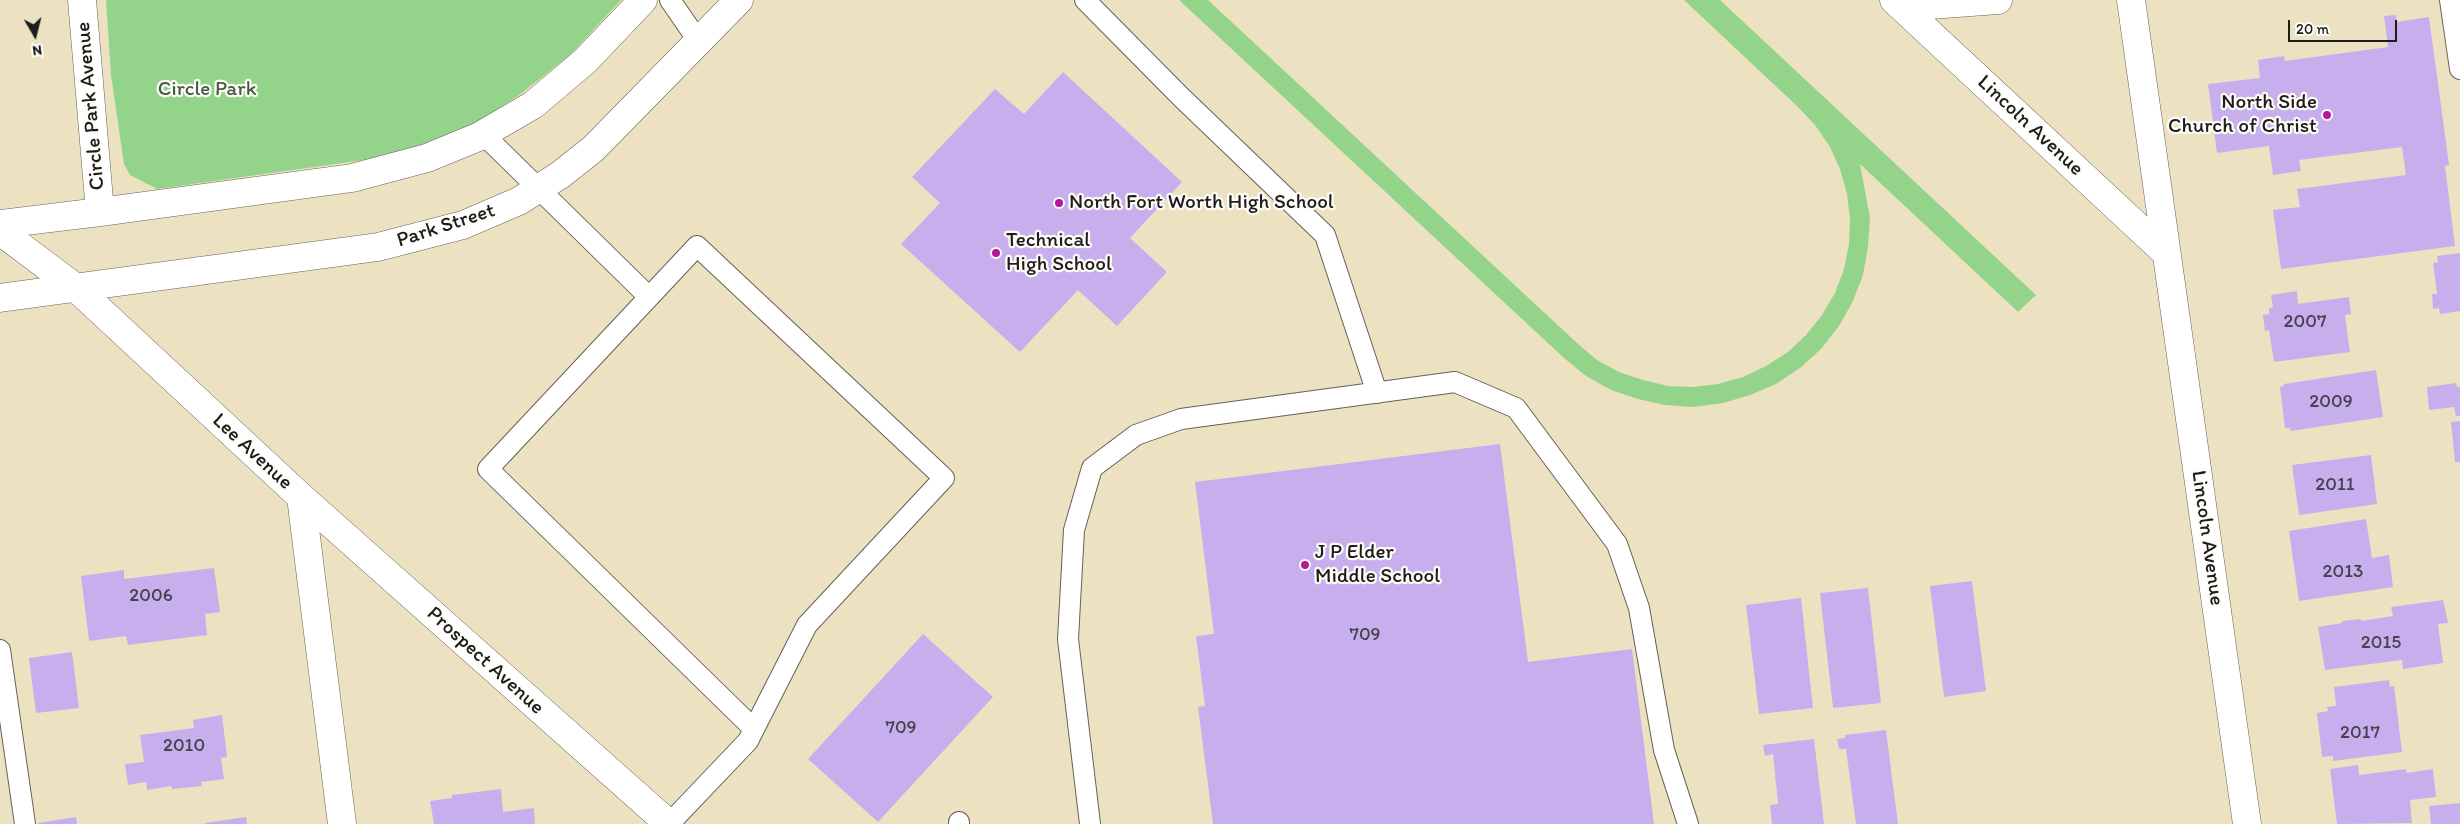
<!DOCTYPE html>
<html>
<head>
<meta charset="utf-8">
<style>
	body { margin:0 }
	#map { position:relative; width:2460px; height:824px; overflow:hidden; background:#ece2c2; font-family:Itim,sans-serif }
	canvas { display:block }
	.north { position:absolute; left:10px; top:10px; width:50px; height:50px; -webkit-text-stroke:4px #fdfcf7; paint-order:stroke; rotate:172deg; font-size:14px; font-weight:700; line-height:20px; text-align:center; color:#1c1c1c }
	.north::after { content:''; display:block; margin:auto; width:18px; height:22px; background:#1c1c1c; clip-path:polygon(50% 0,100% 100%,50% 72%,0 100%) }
	.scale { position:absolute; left:2288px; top:20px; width:109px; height:22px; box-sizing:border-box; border:2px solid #1c1c1c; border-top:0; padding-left:6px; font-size:15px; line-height:18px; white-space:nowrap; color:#1c1c1c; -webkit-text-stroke:4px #fdfcf7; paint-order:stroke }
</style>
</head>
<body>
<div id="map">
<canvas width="2460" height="824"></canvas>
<div class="north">N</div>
<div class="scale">20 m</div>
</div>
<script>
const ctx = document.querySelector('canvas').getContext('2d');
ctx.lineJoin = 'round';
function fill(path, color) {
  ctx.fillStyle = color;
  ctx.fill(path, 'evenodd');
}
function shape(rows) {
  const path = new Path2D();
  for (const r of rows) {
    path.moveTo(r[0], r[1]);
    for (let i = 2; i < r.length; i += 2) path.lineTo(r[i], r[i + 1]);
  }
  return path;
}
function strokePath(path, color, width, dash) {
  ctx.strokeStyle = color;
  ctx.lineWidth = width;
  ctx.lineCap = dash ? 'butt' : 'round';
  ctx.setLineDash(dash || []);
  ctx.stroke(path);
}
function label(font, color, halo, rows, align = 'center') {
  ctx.font = font + ' Itim,sans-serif';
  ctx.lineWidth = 4.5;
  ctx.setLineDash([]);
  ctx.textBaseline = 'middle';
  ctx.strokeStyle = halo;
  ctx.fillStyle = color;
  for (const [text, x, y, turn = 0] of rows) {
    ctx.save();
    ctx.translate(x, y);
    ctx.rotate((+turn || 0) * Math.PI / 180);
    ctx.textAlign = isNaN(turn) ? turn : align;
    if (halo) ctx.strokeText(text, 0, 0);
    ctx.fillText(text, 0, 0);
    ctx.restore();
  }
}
fill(shape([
	[106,0,621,0,570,55,518,96,469,127,426,144,379,158,157,189,130,175,124,164,111,75],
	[1179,0,1208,0,1577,343,1597,360,1619,372,1643,380,1668,386,1693,387,1718,384,1743,377,1766,366,1788,352,1806,335,1822,315,1835,293,1844,269,1849,244,1850,219,1847,194,1840,169,1830,147,1815,125,1798,107,1684,0,1720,0,2036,295,2018,312,1860,164,1870,218,1868,247,1863,275,1853,301,1839,326,1821,349,1800,368,1776,384,1750,395,1723,403,1694,407,1665,405,1638,399,1611,390,1586,376,1564,358]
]), '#94d48a');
fill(shape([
	[2396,15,2397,22,2429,17,2449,165,2445,166,2455,246,2281,269,2273,210,2300,207,2297,189,2406,175,2402,147,2299,160,2301,171,2273,175,2269,146,2217,153,2208,84,2260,78,2258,60,2284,56,2285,61,2388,47,2384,16],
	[1063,72,1182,182,1130,238,1167,272,1117,326,1078,290,1020,352,901,244,940,203,912,177,995,89,1024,114],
	[2460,253,2460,311,2440,314,2439,308,2433,309,2432,294,2437,294,2433,263,2438,262,2437,256],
	[2297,291,2298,304,2349,297,2351,314,2345,315,2350,352,2274,362,2269,330,2265,331,2263,315,2269,314,2269,308,2273,308,2271,295],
	[2376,370,2383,417,2291,431,2290,428,2285,428,2280,387,2284,386,2284,384],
	[2456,383,2457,387,2460,387,2460,416,2456,416,2454,407,2429,410,2427,387],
	[2460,421,2460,462,2455,462,2451,422],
	[1500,444,1528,662,1632,649,1654,824,1213,824,1198,707,1205,706,1196,636,1214,634,1195,482],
	[2371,455,2377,504,2299,515,2292,465],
	[2366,519,2372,558,2389,555,2393,587,2299,601,2289,531],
	[214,568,220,612,205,614,207,635,128,645,126,636,89,641,81,576,124,570,124,579],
	[1972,581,1986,691,1944,697,1930,586],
	[1868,588,1881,703,1833,708,1820,593],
	[1801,598,1813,708,1759,714,1746,605],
	[2443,600,2448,623,2438,624,2443,663,2403,669,2402,660,2325,670,2318,627,2342,623,2342,621,2361,619,2361,621,2393,616,2391,607],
	[923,634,993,697,878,822,808,759],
	[72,652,79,708,36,713,29,658],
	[2389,680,2390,687,2394,686,2402,752,2333,761,2333,756,2322,757,2317,713,2328,711,2327,707,2336,706,2334,687],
	[222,715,227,757,221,758,224,779,201,782,202,786,172,789,171,786,147,790,146,782,128,785,125,764,144,762,140,735,194,728,193,720],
	[1886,730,1898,824,1856,824,1846,749,1839,749,1837,739,1845,738,1845,735],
	[1814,739,1824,824,1772,824,1770,805,1778,804,1773,754,1765,756,1763,745],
	[2358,765,2359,775,2406,769,2407,773,2433,769,2436,797,2410,800,2412,823,2337,824,2330,769],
	[501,789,503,812,534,808,535,824,434,824,430,801,452,798,452,795],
	[2460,803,2460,824,2431,824,2429,806],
	[76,817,77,824,38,824,38,823],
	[246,817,247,824,205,824,205,823]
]), '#c7afed');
const service = shape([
	[670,0,699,42],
	[1085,0,1181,97,1325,235,1377,393],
	[2450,0,2460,69],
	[483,134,649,297],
	[0,650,25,824],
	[959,822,959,824],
	[669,824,748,741,754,729,807,625,944,478,697,246,488,469,754,729],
	[1090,824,1068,639,1074,530,1092,468,1136,435,1181,419,1455,382,1516,408,1617,544,1639,608,1664,750,1688,824]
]);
const minor = shape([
	[82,0,100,212],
	[1894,0,2166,253],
	[2131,0,2247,824],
	[1902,7,1998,0],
	[0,224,100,212,352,178,427,158,478,137,533,105,585,61,643,0],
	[0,231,76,288,301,497,342,824],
	[0,298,378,247,463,225,519,201,560,175,593,149,739,0],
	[301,497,669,824]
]);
strokePath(service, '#656156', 22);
strokePath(minor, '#656156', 29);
strokePath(service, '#fff', 20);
strokePath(minor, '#fff', 28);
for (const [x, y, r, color] of [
	[2327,115,5,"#b5179e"],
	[1059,203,5,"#b5179e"],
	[996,253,5,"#b5179e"],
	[1305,565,5,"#b5179e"]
]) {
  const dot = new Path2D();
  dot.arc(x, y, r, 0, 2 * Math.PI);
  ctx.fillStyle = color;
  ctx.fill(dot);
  strokePath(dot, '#fdfcf7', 2);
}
label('19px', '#474150', null, [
	["2007",2305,322],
	["2009",2331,402],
	["2011",2335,485],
	["2013",2343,572],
	["2006",151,596],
	["709",1365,635],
	["2015",2381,643],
	["709",901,728],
	["2017",2360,733],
	["2010",184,746]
]);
label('21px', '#465c42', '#fdfcf7', [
	["Circle Park",207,90]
]);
label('21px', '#1c1c1c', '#fdfcf7', [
	["North Side",2317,103,"right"],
	["Church of Christ",2317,127,"right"],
	["North Fort Worth High School",1069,203],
	["Technical",1006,241],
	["High School",1006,265],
	["J P Elder",1315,553],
	["Middle School",1315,577]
], 'left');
label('21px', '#1c1c1c', '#fdfcf7', [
	["Circle Park Avenue",91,106,-95],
	["Lincoln Avenue",2030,126,43],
	["Park Street",446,226,-18],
	["Lee Avenue",252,452,43],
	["Lincoln Avenue",2207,538,82],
	["Prospect Avenue",485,661,42]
]);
</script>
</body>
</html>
